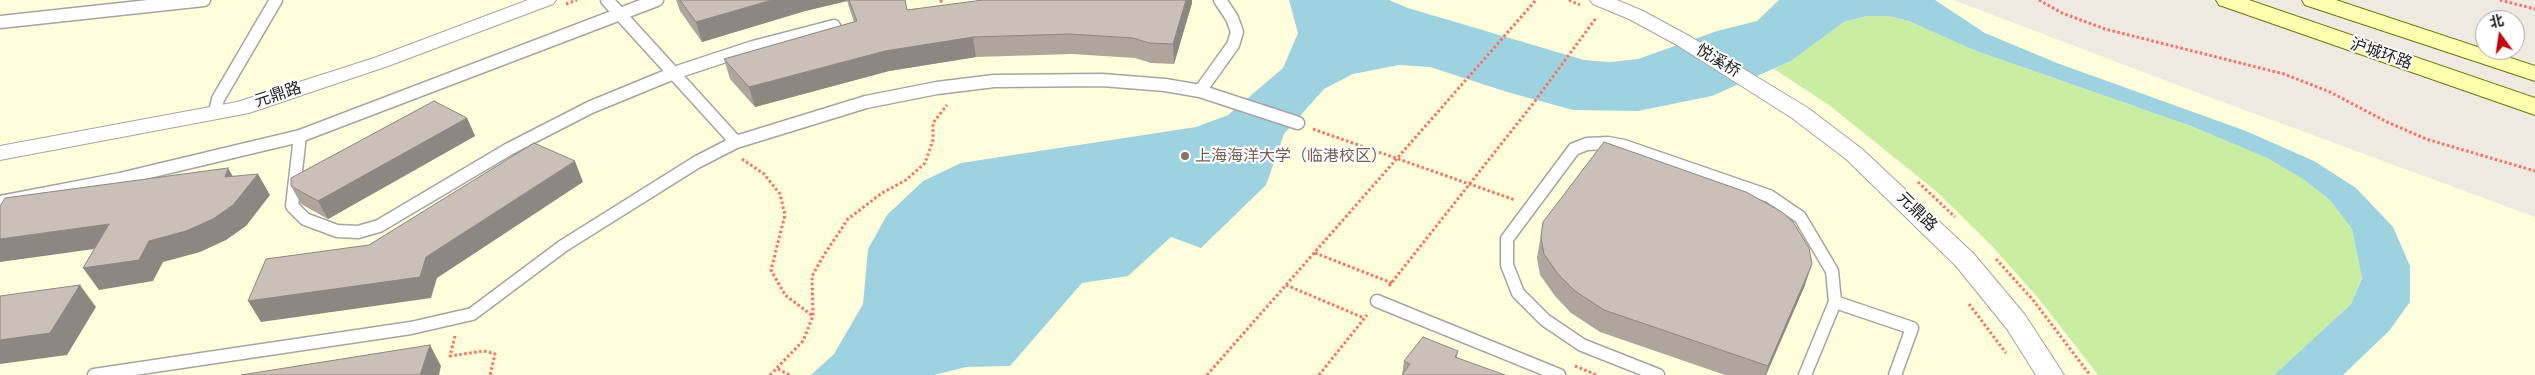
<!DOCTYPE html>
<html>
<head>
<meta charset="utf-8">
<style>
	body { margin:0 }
	#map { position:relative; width:2535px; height:375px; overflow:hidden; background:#efeae1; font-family:"Noto Sans","Noto Sans SC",sans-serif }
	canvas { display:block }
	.north { position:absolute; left:2475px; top:10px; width:50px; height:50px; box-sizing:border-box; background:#fff; border:1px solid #a5a5a5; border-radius:50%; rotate:346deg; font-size:14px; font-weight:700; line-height:20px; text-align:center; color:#1d1d1d }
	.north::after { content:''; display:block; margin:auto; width:18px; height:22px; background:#c90005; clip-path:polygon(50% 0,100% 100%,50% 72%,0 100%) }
</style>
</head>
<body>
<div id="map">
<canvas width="2535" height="375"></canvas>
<div class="north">北</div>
</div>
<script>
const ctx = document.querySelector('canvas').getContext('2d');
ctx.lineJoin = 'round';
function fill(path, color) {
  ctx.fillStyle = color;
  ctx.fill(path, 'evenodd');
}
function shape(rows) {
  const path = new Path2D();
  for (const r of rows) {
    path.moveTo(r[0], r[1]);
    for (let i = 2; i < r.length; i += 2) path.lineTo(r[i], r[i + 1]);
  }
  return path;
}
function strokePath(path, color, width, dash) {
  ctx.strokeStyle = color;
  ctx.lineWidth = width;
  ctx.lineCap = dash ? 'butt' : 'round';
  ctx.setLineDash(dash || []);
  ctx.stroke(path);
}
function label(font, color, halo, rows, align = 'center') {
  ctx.font = font + ' "Noto Sans","Noto Sans SC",sans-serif';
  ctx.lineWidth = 4;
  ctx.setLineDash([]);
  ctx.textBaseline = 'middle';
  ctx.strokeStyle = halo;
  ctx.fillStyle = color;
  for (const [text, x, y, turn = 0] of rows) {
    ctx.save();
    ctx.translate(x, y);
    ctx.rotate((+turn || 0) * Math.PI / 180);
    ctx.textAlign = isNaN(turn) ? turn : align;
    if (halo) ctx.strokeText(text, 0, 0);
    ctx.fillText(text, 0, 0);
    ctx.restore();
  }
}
fill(shape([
	[0,0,1953,0,2204,95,2535,217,2535,375,0,375]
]), '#fffeda');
fill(shape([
	[1867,16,1888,16,1909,21,1971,49,2191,126,2267,158,2303,179,2330,200,2352,229,2362,277,2351,304,2274,375,2098,375,2039,299,1992,246,1936,191,1829,105,1774,69,1791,61,1844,22]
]), '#c9eea2');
fill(shape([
	[1289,0,1389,0,1408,8,1584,60,1610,62,1638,59,1717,31,1757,21,1779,0,1935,0,1985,33,2057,63,2246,131,2314,161,2356,188,2393,227,2410,266,2410,302,2389,331,2343,375,2274,375,2351,304,2362,278,2352,229,2330,200,2303,179,2267,158,2191,126,1971,49,1909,21,1888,16,1867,16,1844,22,1791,61,1712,96,1638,111,1573,110,1507,92,1430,67,1399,65,1353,74,1324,89,1284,134,1266,185,1201,248,1171,237,1128,276,1082,283,1010,366,966,367,934,375,811,375,834,354,863,304,868,249,887,215,923,181,961,163,1196,127,1228,115,1283,68,1298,33]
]), '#9dd3e1');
const service = shape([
	[607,0,736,142],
	[0,22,204,0],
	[1200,91,1233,45,1237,32,1232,18,1220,0],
	[215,112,218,99,276,0],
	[300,136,292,206,305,219,337,231,358,232,379,226,509,149,591,107,674,73,753,47,834,26],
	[0,202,120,179,300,136,657,0],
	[1377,301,1559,375],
	[1835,302,1912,328,1895,375],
	[94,375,411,328,472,314,563,246,697,162,736,142,866,102,937,88,994,81,1102,80,1165,85,1200,91,1298,123],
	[1658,375,1582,345,1545,320,1518,293,1507,265,1507,239,1574,149,1587,144,1608,143,1624,146,1769,196,1800,217,1832,271,1835,302,1805,375]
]);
const minor = shape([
	[528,0,556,0,553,4,388,66,249,113,0,160,0,146,237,102,374,58,528,0],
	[1590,0,1617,0,1643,11,1691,37,1808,108,1862,149,1974,254,2025,315,2064,375,2036,375,2007,329,1956,266,1846,159,1792,118,1677,45,1629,19,1593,4,1590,0]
]);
const secondary = shape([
	[2216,0,2249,0,2535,98,2535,115,2219,5,2216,0],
	[2302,0,2336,0,2535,66,2535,81,2305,5,2302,0]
]);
strokePath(service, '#a4a4a4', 15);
strokePath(minor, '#a4a4a4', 2);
strokePath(secondary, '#6d7700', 2);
strokePath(shape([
	[941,0,942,9],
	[1569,0,1580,5],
	[2039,0,2062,13,2105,29,2284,74,2330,92,2387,122,2426,139,2535,171],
	[2500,0,2535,9],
	[566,4,577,0],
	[1313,129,1515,200],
	[742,159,764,174,780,194,785,215,771,270,785,295,813,316],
	[1918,182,1955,217],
	[1315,253,1392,283],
	[1996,259,2033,300,2090,375],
	[1286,285,1364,318],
	[1389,286,1532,105,1596,18],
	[1969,304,2006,353],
	[455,336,450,356,484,351,495,354,490,375],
	[1575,366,1597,375],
	[778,369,790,375],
	[770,375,803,341,813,316,812,276,824,255,848,219,882,193,906,180,925,163,933,140,933,123,947,105],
	[1207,375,1536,0],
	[1319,375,1367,315]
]), '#ff6e62', 3, [2.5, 2.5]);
strokePath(service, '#fff', 12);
fill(minor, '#fff');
fill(secondary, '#fdffaf');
fill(shape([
	[676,0,905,0,907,10,983,0,1192,0,1192,3,1174,64,1151,63,1135,58,1072,54,976,57,889,71,755,107,730,79,724,59,854,22,847,1,805,11,702,42,680,11],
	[467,118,475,136,328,219,301,204,291,186],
	[1543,222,1805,285,1766,375,1725,375,1600,332,1571,313,1555,296,1540,275,1537,258],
	[1458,351,1457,358,1402,375,1404,361]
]), '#afa59d');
fill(shape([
	[772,0,847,0,847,1,805,11,702,42,696,22],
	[1186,0,1192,0,1192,3,1174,64,1173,44],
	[973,37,976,57,889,71,755,107,749,87,885,51],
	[467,118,475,136,328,219,318,201],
	[575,161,583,182,437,278,431,298,261,322,248,301,426,257],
	[228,168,240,189,225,177],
	[258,174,270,195,246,226,226,240,200,252,163,262,153,281,99,290,83,268,149,241],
	[109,224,123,245,0,262,0,239],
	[1812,264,1805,285,1766,375,1765,375,1768,366],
	[80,285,96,307,67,355,0,364,0,340],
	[430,345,441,366,439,375,420,375]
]), '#8e8680');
const building = shape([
	[680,0,772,0,696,22,680,0],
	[849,0,905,0,907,10,983,0,1186,0,1173,44,1149,43,1133,38,1070,34,973,37,885,51,749,87,724,59,857,21,849,0],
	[434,101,467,118,318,201,291,186,291,178,434,101],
	[1604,142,1746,192,1782,212,1793,222,1809,248,1812,264,1768,366,1604,310,1575,291,1558,274,1544,254,1541,237,1543,222,1604,142],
	[534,143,575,161,426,257,420,277,248,301,266,259,369,245,534,143],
	[228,168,225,177,258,174,233,205,213,219,186,231,149,241,139,260,83,268,109,224,0,239,0,206,5,198,228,168],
	[80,285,50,333,0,340,0,296,80,285],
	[1423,337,1458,351,1455,357,1505,375,1402,375,1410,364,1404,361,1423,337],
	[430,345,420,375,241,375,430,345]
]);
fill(building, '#cbc0b7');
strokePath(building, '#8e8680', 1);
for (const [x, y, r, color] of [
	[1185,156,5,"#8d6e63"]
]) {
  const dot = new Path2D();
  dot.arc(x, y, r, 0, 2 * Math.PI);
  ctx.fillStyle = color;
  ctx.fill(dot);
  strokePath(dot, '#fff', 2);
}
label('16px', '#1d1d1d', '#fff', [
	["沪城环路",2381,54,19],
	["悦溪桥",1718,61,31],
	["元鼎路",278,95,-18],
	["元鼎路",1917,212,44]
]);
label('16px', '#785e54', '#fff', [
	["上海海洋大学（临港校区）",1195,156]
], 'left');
</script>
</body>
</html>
